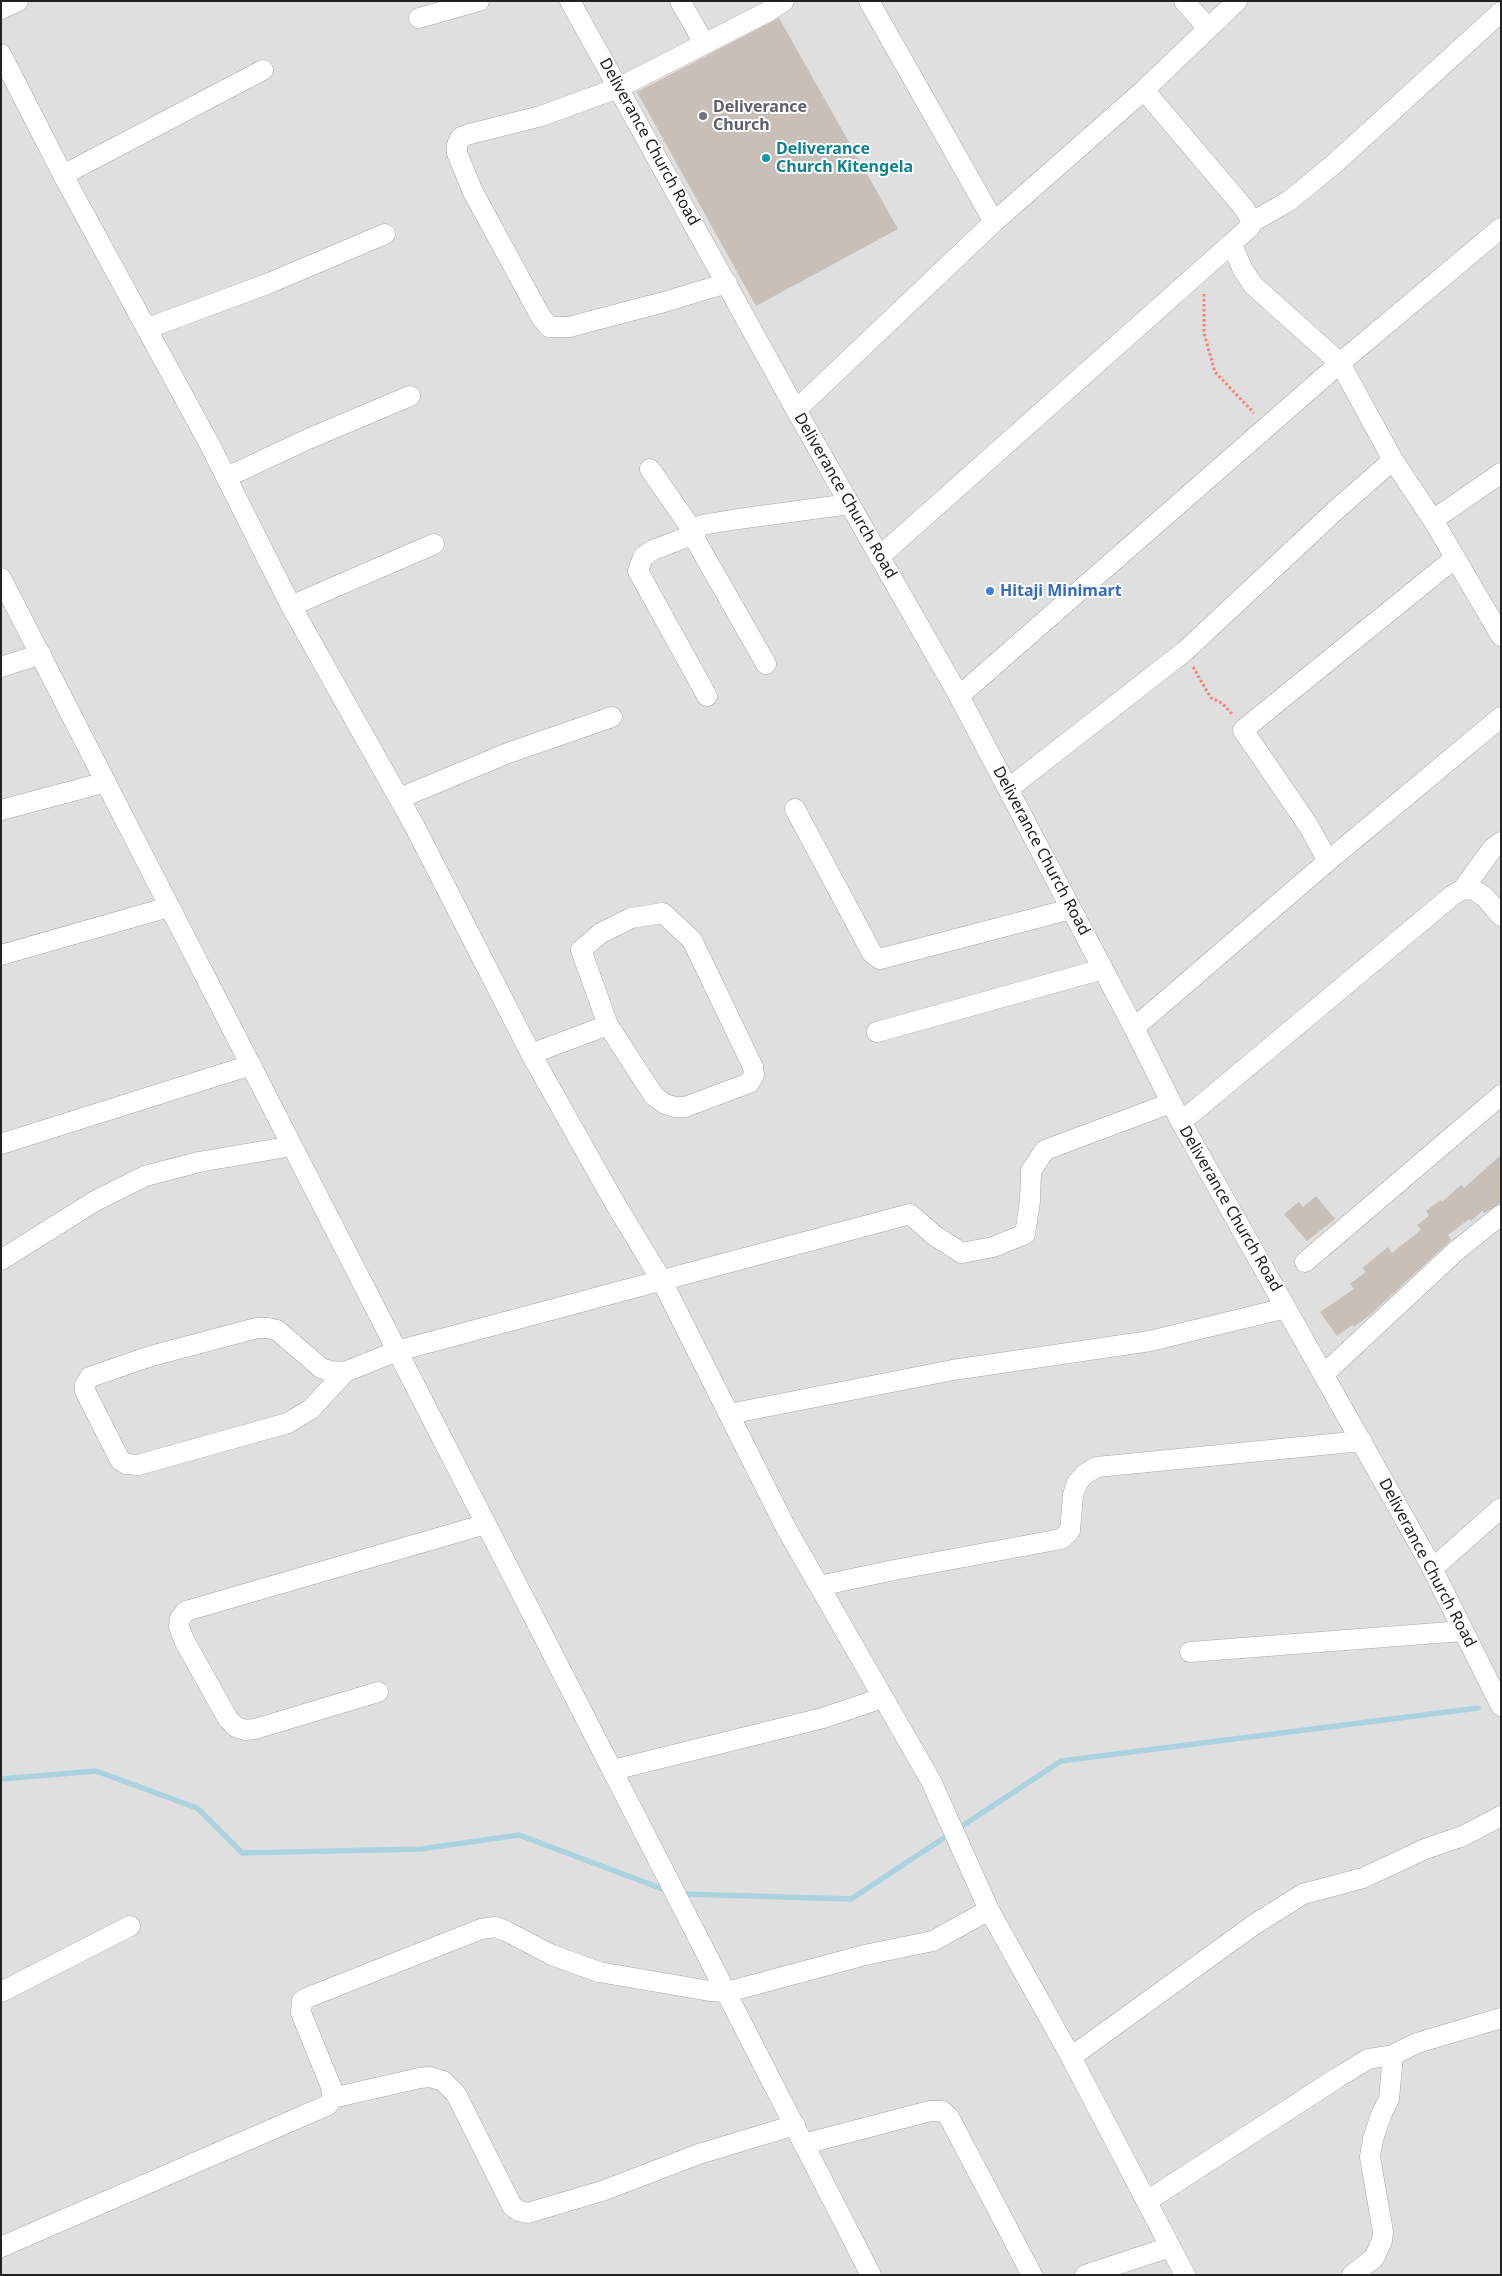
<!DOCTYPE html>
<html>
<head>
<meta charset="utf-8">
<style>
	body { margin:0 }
	#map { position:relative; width:1502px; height:2276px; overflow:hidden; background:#f2efe9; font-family:"Noto Sans",sans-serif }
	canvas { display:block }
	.frame { position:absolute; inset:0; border:2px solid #222; pointer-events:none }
</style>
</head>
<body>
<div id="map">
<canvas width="1502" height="2276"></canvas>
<div class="frame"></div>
</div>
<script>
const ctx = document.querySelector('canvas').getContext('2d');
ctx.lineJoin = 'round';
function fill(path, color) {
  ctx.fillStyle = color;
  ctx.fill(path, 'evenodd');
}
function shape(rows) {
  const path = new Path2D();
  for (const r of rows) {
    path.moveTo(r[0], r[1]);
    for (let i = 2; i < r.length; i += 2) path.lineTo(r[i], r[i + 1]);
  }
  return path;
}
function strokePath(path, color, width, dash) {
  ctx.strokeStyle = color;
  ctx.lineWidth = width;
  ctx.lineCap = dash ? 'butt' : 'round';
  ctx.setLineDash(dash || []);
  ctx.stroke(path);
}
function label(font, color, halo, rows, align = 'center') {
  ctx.font = font + ' "Noto Sans",sans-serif';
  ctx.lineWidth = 4;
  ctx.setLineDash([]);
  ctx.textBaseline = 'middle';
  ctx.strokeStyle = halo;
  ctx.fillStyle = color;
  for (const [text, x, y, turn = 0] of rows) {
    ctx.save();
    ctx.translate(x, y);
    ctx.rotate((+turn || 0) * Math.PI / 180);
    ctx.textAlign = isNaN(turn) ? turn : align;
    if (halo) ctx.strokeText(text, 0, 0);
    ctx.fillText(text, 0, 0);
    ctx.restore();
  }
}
fill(shape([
	[1,1,1501,1,1501,2275,1,2275]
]), '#e0dfdf');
strokePath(shape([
	[1,1779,96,1771,197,1808,242,1853,421,1849,519,1835,668,1891],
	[682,1894,851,1899,1061,1761,1478,1708]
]), '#aad3df', 5.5);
fill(shape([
	[779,18,898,229,756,306,637,92],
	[1501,1155,1501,1203,1484,1213,1482,1211,1471,1221,1469,1219,1448,1235,1451,1240,1371,1314,1354,1327,1352,1325,1337,1336,1320,1312,1354,1289,1350,1284,1366,1272,1362,1268,1388,1247,1392,1253,1421,1230,1417,1225,1429,1216,1426,1211,1441,1200,1442,1202,1461,1185,1464,1188],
	[1316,1196,1335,1219,1307,1241,1284,1214,1299,1202,1303,1207]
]), '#c7bfb8');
const minor = shape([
	[570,1,796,410,959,696,1134,1028,1181,1122,1429,1562,1501,1706],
	[680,1,704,43],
	[869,1,994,222],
	[1184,1,1208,28],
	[1,9,18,1],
	[419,18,479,1],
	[1,54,63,175,210,445,291,606,414,825,531,1054,616,1205,662,1281,786,1528,931,1781,989,1910,1071,2057,1185,2275],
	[63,175,263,70],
	[1252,222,1289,201,1334,164,1501,12],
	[1232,245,1243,270,1253,285,1340,363,1393,460,1433,520,1501,636],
	[727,283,664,302,569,327,549,327,541,317,473,192,457,153,457,145,461,137,470,134,541,116,618,88,767,12,784,1],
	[148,328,267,284,385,234],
	[796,410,994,222,1144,90,1237,1],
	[650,469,695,534,653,550,643,557,638,571,707,696],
	[227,477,308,439,410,396],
	[1433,520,1501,473],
	[879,557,1250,227,1252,222,1244,208,1144,90],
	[1,578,871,2275],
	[291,606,434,544],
	[766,664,696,541,695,534,697,529,702,525,738,519,850,504],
	[1,667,41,654],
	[959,696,1340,363,1501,228],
	[1008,789,1185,651,1337,509,1393,460],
	[400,798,508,753,612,717],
	[795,809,872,953,880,959,1071,909],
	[1,810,106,782],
	[1328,861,1308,825,1243,730,1455,558],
	[1463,889,1493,848,1501,842],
	[1,955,169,907],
	[1134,1028,1328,861,1501,717],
	[877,1032,1103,969],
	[531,1054,608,1025,581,950,601,933,631,918,663,913,692,940,753,1067,754,1075,749,1083,685,1107,675,1107,665,1104,654,1096,608,1025],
	[1181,1122,1453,895,1463,889,1474,890,1485,897,1501,916],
	[1,1144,251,1065],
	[1,1260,95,1201,145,1176,199,1162,292,1146],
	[1305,1262,1501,1095],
	[345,1372,311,1409,288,1423,138,1465,126,1464,120,1460,85,1391,85,1385,90,1377,151,1356,257,1328,268,1328,277,1330,321,1368,330,1371,345,1372,397,1351,910,1214,935,1236,962,1253,993,1247,1025,1234,1030,1201,1031,1171,1045,1150,1171,1103],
	[1324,1374,1456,1251,1501,1215],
	[729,1414,953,1370,1150,1341,1286,1308],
	[1432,1569,1501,1508],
	[819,1586,894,1570,1061,1539,1070,1531,1073,1495,1077,1483,1085,1474,1097,1467,1362,1441],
	[1190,1652,1463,1631],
	[378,1692,255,1729,245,1730,236,1727,228,1719,185,1642,179,1627,180,1619,186,1611,486,1524],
	[613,1770,823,1718,882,1698],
	[1,1992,130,1926],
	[1071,2057,1255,1924,1303,1894,1363,1878,1425,1849,1463,1836,1501,1816],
	[332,2098,420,2078,430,2077,443,2081,456,2094,512,2206,519,2211,528,2213,602,2191,699,2154,795,2125],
	[804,2144,930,2111,942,2111,949,2117,1032,2275],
	[1147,2201,1337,2078,1368,2059,1393,2055],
	[1,2247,328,2105,332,2098,332,2089,301,2013,302,2001,309,1997,481,1929,495,1927,506,1931,552,1955,599,1972,710,1991,727,1992,865,1955,933,1941,989,1910],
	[1085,2275,1170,2247],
	[1352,2275,1374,2258,1382,2241,1383,2232,1370,2157,1373,2139,1381,2115,1389,2099,1393,2055,1417,2043,1501,2018]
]);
strokePath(minor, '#a9a9a9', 21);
strokePath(shape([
	[1204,294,1204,333,1215,372,1254,413],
	[1193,667,1211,698,1222,703,1233,715]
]), '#fa8072', 3, [2.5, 2.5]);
strokePath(minor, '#fff', 20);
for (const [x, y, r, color] of [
	[703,116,5,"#6b7280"],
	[766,158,5,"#0f9aa8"],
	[990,591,5,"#3f7fe0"]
]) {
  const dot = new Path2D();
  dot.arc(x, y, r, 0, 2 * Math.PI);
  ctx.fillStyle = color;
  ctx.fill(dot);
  strokePath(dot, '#fff', 2);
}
label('bold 16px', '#5b616d', '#fff', [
	["Deliverance",713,107],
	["Church",713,125]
], 'left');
label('16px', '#222', '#fff', [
	["Deliverance Church Road",649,142,61],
	["Deliverance Church Road",845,496,60],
	["Deliverance Church Road",1041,851,62],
	["Deliverance Church Road",1230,1209,60],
	["Deliverance Church Road",1427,1563,62]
]);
label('bold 16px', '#0d838f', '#fff', [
	["Deliverance",776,149],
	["Church Kitengela",776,167]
], 'left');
label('bold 16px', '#366cbe', '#fff', [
	["Hitaji Minimart",1000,591]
], 'left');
</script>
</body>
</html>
